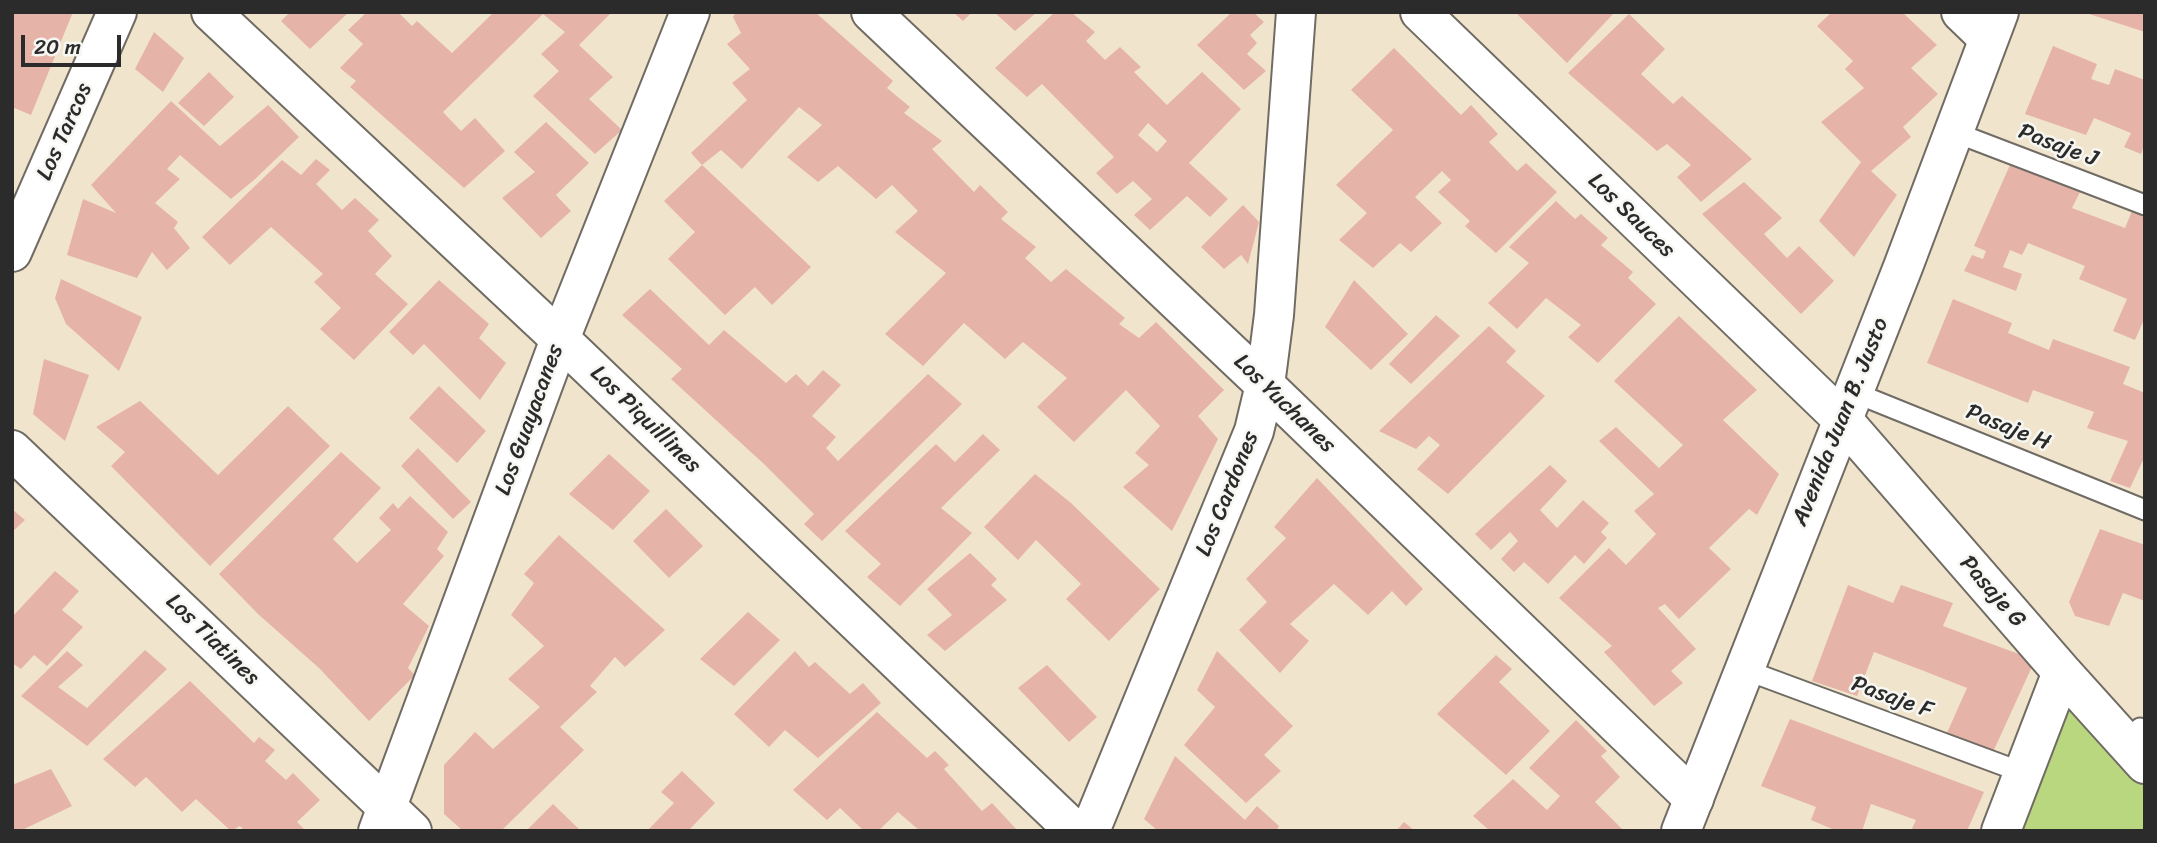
<!DOCTYPE html>
<html>
<head>
<meta charset="utf-8">
<style>
	body { margin:0 }
	#map { position:relative; width:2157px; height:843px; overflow:hidden; background:#f1e4cd; font-family:Sriracha,sans-serif }
	canvas { display:block }
	.frame { position:absolute; inset:0; border:14px solid #2b2b2b; pointer-events:none }
	.scale { position:absolute; left:21px; top:35px; width:100px; height:32px; box-sizing:border-box; border:4px solid #2b2b2b; border-top:0; padding-left:9px; font-size:21px; line-height:24px; white-space:nowrap; color:#2b2b2b; -webkit-text-stroke:5px #f6f6f2; paint-order:stroke }
</style>
</head>
<body>
<div id="map">
<canvas width="2157" height="843"></canvas>
<div class="frame"></div>
<div class="scale">20 m</div>
</div>
<script>
const ctx = document.querySelector('canvas').getContext('2d');
ctx.lineJoin = 'round';
function fill(path, color) {
  ctx.fillStyle = color;
  ctx.fill(path, 'evenodd');
}
function shape(rows) {
  const path = new Path2D();
  for (const r of rows) {
    path.moveTo(r[0], r[1]);
    for (let i = 2; i < r.length; i += 2) path.lineTo(r[i], r[i + 1]);
  }
  return path;
}
function strokePath(path, color, width, dash) {
  ctx.strokeStyle = color;
  ctx.lineWidth = width;
  ctx.lineCap = dash ? 'butt' : 'round';
  ctx.setLineDash(dash || []);
  ctx.stroke(path);
}
function label(font, color, halo, rows, align = 'center') {
  ctx.font = font + ' Sriracha,sans-serif';
  ctx.lineWidth = 5;
  ctx.setLineDash([]);
  ctx.textBaseline = 'middle';
  ctx.strokeStyle = halo;
  ctx.fillStyle = color;
  for (const [text, x, y, turn = 0] of rows) {
    ctx.save();
    ctx.translate(x, y);
    ctx.rotate((+turn || 0) * Math.PI / 180);
    ctx.textAlign = isNaN(turn) ? turn : align;
    if (halo) ctx.strokeText(text, 0, 0);
    ctx.fillText(text, 0, 0);
    ctx.restore();
  }
}
fill(shape([
	[2062,672,2145,764,2145,831,2001,831]
]), '#b8d77e');
fill(shape([
	[12,12,73,12,31,115,12,107],
	[290,12,349,12,310,49,281,21],
	[367,12,398,12,412,26,417,21,452,53,494,12,612,12,579,45,613,77,589,99,622,130,595,154,533,96,559,71,541,54,565,32,543,14,443,112,461,131,475,118,505,151,464,188,350,87,356,81,340,68,363,44,348,30],
	[736,12,815,12,893,81,887,88,910,107,904,113,942,141,932,149,974,192,980,185,1008,212,1001,219,1036,247,1025,258,1051,282,1066,269,1125,318,1119,324,1139,338,1156,322,1224,390,1198,416,1218,439,1172,531,1123,487,1149,465,1135,453,1160,426,1126,390,1074,442,1037,407,1067,378,1023,342,1005,359,964,323,923,366,885,334,946,273,895,232,918,211,892,185,876,199,838,166,818,182,787,157,822,125,799,107,742,169,721,150,702,165,691,153,747,100,732,83,750,69,727,44,741,33,733,17],
	[953,12,972,12,963,21],
	[994,12,1037,12,1015,31],
	[1055,12,1071,12,1095,32,1086,41,1105,60,1120,47,1141,67,1134,72,1167,105,1202,72,1241,109,1189,163,1228,199,1210,217,1187,196,1150,230,1134,215,1152,199,1133,181,1117,194,1096,173,1114,157,1042,84,1027,97,995,68],
	[1148,123,1167,141,1157,152,1138,135],
	[1232,12,1253,12,1264,22,1250,35,1257,43,1247,54,1266,71,1244,90,1197,45],
	[1515,12,1615,12,1567,63],
	[1832,12,1902,12,1937,45,1911,68,1938,94,1903,127,1911,137,1871,171,1897,195,1854,257,1819,221,1861,162,1821,122,1864,88,1845,69,1853,61,1817,26],
	[2145,12,2145,32,2086,13,2086,12],
	[1629,14,1665,49,1641,74,1673,104,1682,96,1752,159,1701,202,1677,177,1691,165,1667,144,1657,151,1568,73],
	[154,32,184,58,163,92,135,69],
	[2053,46,2097,64,2091,79,2109,85,2115,69,2145,80,2145,143,2141,154,2124,147,2131,133,2094,118,2086,135,2025,114],
	[1394,48,1461,115,1471,105,1498,134,1489,142,1517,171,1526,163,1557,192,1496,253,1465,226,1470,221,1438,192,1451,180,1442,171,1415,197,1442,223,1411,252,1400,243,1373,268,1339,240,1367,213,1336,185,1393,130,1351,90],
	[209,72,234,97,204,126,178,103],
	[171,101,220,146,268,105,299,137,254,180,231,199,180,155,167,169,180,179,155,203,178,222,174,228,190,248,167,270,152,252,137,278,67,255,83,199,116,213,91,185],
	[546,122,589,163,556,195,571,211,541,238,502,198,535,172,514,152],
	[316,159,330,170,316,184,342,210,355,198,379,220,368,231,392,256,375,274,408,304,354,360,320,329,341,308,314,282,323,274,271,227,230,265,202,237,282,160,301,175],
	[702,165,811,267,772,305,755,287,725,315,668,259,695,232,664,201],
	[2010,165,2080,192,2072,208,2125,228,2132,211,2145,216,2145,317,2135,340,2113,331,2127,299,2079,279,2085,266,2028,243,2022,255,2010,250,2003,267,2022,274,2016,291,1964,271,1972,255,1983,259,1986,251,1974,246],
	[1744,182,1782,218,1764,234,1787,258,1799,246,1834,281,1801,314,1702,214],
	[1556,201,1575,219,1581,214,1608,238,1601,245,1633,272,1628,278,1656,304,1598,363,1568,337,1581,325,1546,298,1517,329,1488,303,1529,263,1509,247],
	[1243,205,1259,222,1248,264,1241,255,1224,269,1201,247],
	[61,279,142,317,119,371,66,324,55,298],
	[439,280,489,324,479,338,506,363,480,400,424,344,413,355,389,332],
	[1354,280,1408,334,1371,370,1325,327],
	[650,289,709,345,724,330,786,383,796,374,808,386,823,370,841,385,812,416,836,437,826,448,838,461,928,374,962,404,822,541,804,524,814,514,764,464,671,379,682,369,622,315],
	[1953,299,2012,323,2008,333,2049,350,2053,339,2130,367,2123,384,2145,393,2145,456,2130,488,2110,481,2128,441,2087,428,2094,412,2033,390,2028,403,1927,363],
	[1436,315,1460,336,1411,384,1389,364],
	[1679,316,1757,390,1723,420,1779,474,1757,515,1749,509,1709,548,1731,569,1679,619,1665,604,1658,608,1696,649,1671,671,1683,683,1654,706,1604,652,1612,646,1559,598,1609,548,1626,565,1656,534,1634,511,1654,494,1599,441,1616,427,1659,468,1683,445,1614,381],
	[1489,326,1516,351,1506,362,1545,396,1448,494,1417,469,1440,445,1429,436,1416,449,1379,431],
	[44,359,89,375,65,441,33,414],
	[439,386,486,431,457,463,409,418],
	[140,401,218,475,288,406,330,446,210,566,111,466,125,452,96,427],
	[983,434,1000,450,941,508,972,533,900,606,867,577,881,564,845,531,936,444,955,462],
	[418,448,471,502,453,519,401,466],
	[341,452,381,488,333,539,357,563,391,530,379,518,393,503,398,509,410,496,448,532,437,549,444,556,403,604,429,626,408,668,415,675,369,721,319,668,258,614,219,574],
	[609,454,650,491,613,530,569,494],
	[1550,465,1567,481,1540,510,1557,528,1583,500,1609,523,1601,532,1607,538,1584,564,1575,555,1548,584,1524,562,1514,572,1501,559,1518,541,1510,532,1491,550,1475,534],
	[1035,474,1071,503,1160,589,1109,641,1066,599,1081,584,1036,540,1018,560,984,527],
	[1317,478,1423,589,1406,606,1392,591,1368,615,1334,584,1290,624,1309,641,1280,673,1239,630,1267,602,1246,579,1286,538,1274,527],
	[12,509,25,520,12,532],
	[666,509,703,546,669,578,633,541],
	[2100,529,2145,545,2145,601,2123,593,2109,626,2075,616,2069,602],
	[559,535,665,630,625,667,615,657,590,686,597,692,560,727,584,750,501,831,463,831,444,814,444,765,475,732,493,749,540,707,508,679,544,646,511,615,534,583,524,574],
	[970,553,997,579,991,585,1007,600,945,651,927,635,952,615,927,589],
	[55,571,79,591,62,610,83,627,47,666,34,655,21,669,12,663,12,617],
	[1848,585,1893,603,1901,585,1953,603,1943,626,2035,660,1993,752,1946,735,1967,688,1924,671,1874,652,1857,696,1812,681],
	[748,612,780,640,734,686,700,659],
	[145,650,167,669,87,746,21,696,67,651,83,665,58,687,87,708],
	[795,651,809,667,815,662,850,694,863,683,881,703,818,758,785,730,769,747,734,714],
	[1217,651,1293,726,1264,755,1281,771,1246,803,1184,745,1215,707,1197,690],
	[1496,655,1512,669,1499,682,1550,731,1506,775,1437,714],
	[1047,665,1097,717,1069,742,1018,688],
	[190,681,254,743,259,737,275,750,265,761,286,780,293,773,320,800,297,822,306,831,245,831,240,826,231,831,196,799,182,812,146,777,135,787,103,759],
	[877,712,927,758,935,751,949,765,944,769,982,811,992,803,1018,831,920,831,898,812,878,831,864,831,840,808,827,820,793,790],
	[1790,719,1984,792,1967,831,1911,831,1916,820,1871,804,1862,831,1837,831,1811,820,1816,807,1761,786],
	[1576,720,1607,751,1601,756,1620,777,1595,802,1624,831,1490,831,1473,816,1513,779,1547,810,1560,796,1529,768],
	[1175,756,1245,820,1257,806,1279,826,1276,831,1158,831,1144,819],
	[51,769,72,806,20,831,12,831,12,785],
	[682,771,715,803,688,831,647,831,674,803,661,792],
	[553,804,581,831,526,831],
	[1404,822,1415,831,1396,831]
]), '#e6b3a9');
const service = shape([
	[1954,132,2145,205],
	[1853,392,2145,510],
	[1743,669,2024,773],
	[2140,728,2145,730]
]);
const minor = shape([
	[211,12,560,339,1075,831],
	[871,12,1265,385,1694,799],
	[1420,12,1842,419,2062,672,2145,764],
	[1961,12,1988,38],
	[12,252,117,12],
	[12,450,412,831],
	[378,831,560,339,690,12],
	[1090,831,1254,431,1265,385,1274,315,1296,12],
	[2001,831,2062,672]
]);
const tertiary = shape([
	[1681,831,1903,267,1999,12]
]);
strokePath(service, '#706c64', 23);
strokePath(minor, '#706c64', 42);
strokePath(tertiary, '#706c64', 42);
strokePath(service, '#fff', 19);
strokePath(minor, '#fff', 38);
strokePath(tertiary, '#fff', 38);
label('23px', '#2b2b2b', '#f6f6f2', [
	["Los Tarcos",65,132,-66],
	["Pasaje J",2058,146,21],
	["Los Sauces",1631,216,44],
	["Los Yuchanes",1284,404,44],
	["Los Guayacanes",530,420,-70],
	["Los Piquillines",645,420,44],
	["Avenida Juan B. Justo",1841,422,-68],
	["Pasaje H",2008,428,22],
	["Los Cardones",1228,494,-68],
	["Pasaje G",1992,592,49],
	["Los Tiatines",212,640,44],
	["Pasaje F",1892,698,20]
]);
</script>
</body>
</html>
